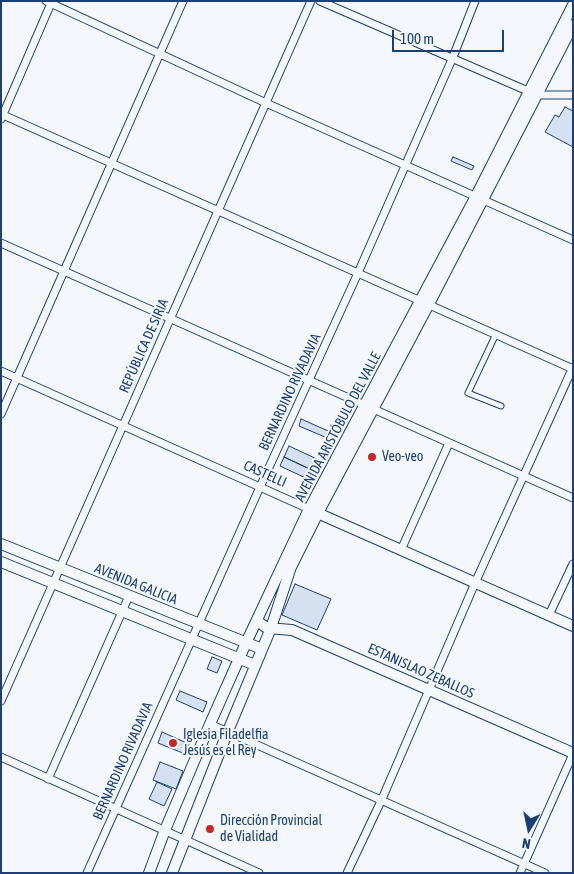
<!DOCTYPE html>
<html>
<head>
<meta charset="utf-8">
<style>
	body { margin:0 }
	#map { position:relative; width:574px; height:874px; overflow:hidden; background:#f4f7fb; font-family:"Asap Condensed",sans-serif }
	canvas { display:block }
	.frame { position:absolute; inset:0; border:2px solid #1d3f73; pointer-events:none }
	.north { position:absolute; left:504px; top:804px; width:50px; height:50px; -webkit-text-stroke:4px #f4f7fb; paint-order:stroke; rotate:190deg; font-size:14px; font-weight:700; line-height:20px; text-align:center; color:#1d3f73 }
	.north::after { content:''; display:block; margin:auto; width:18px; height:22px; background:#1d3f73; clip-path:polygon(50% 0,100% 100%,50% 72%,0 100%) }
	.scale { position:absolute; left:392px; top:30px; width:112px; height:22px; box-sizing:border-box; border:2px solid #1d3f73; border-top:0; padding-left:6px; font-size:15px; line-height:18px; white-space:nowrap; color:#1d3f73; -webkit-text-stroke:4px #f4f7fb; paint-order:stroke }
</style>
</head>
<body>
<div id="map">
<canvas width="574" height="874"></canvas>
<div class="frame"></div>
<div class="north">N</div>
<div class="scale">100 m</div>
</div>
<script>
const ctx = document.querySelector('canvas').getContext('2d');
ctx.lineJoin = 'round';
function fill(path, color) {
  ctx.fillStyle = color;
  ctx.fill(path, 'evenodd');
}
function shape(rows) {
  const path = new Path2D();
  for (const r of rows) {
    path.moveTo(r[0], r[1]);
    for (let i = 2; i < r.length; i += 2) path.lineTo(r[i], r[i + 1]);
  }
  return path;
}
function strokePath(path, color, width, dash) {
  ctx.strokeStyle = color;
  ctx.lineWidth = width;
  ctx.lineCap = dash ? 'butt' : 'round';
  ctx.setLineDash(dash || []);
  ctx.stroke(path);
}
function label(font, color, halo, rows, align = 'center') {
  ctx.font = font + ' "Asap Condensed",sans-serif';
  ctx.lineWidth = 4;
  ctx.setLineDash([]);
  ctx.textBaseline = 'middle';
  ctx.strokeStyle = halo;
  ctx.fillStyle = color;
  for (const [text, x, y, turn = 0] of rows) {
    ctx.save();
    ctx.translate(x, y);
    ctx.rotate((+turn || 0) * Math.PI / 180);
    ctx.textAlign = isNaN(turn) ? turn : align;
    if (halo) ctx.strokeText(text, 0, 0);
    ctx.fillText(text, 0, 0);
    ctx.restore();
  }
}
const building = shape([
	[565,107,573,111,573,147,545,132,555,115,559,117,565,107],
	[453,157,474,166,472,170,451,161,453,157],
	[301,419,335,434,332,440,299,426,301,419],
	[289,446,319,460,314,471,284,457,289,446],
	[284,457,314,471,310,480,280,466,284,457],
	[295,584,331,599,317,630,282,615,295,584],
	[212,657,222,661,217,673,207,669,212,657],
	[180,691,207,702,203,712,176,700,180,691],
	[162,732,189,744,185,754,158,743,162,732],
	[160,762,183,771,176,789,153,780,160,762],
	[157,782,172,789,164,806,149,799,157,782]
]);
fill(building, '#d5e0f0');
strokePath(building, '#1d3f73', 1);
const pedestrian = shape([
	[496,334,468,393,501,406]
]);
const minor = shape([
	[46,1,266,103,573,240],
	[320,1,537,95,573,95],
	[1,114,573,369],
	[1,119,52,1],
	[1,243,573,498],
	[1,371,309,509],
	[1,414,183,1],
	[401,550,449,443],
	[549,615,573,564],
	[1,701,311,1],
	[210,724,545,873],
	[1,757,259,873],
	[48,779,129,596],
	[87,873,260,487,358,273,453,57,475,1],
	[347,873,382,799,475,583,573,367],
	[520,873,573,754]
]);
const secondary = shape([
	[313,511,573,626],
	[1,544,262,649],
	[1,562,255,665],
	[257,621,267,628,292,630,573,753],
	[149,873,165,830,210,724,246,643,309,509,476,196,573,5],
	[172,873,228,731,271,628,291,567,318,513,429,304,573,25]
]);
strokePath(pedestrian, '#1d3f73', 7);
strokePath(minor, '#1d3f73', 9);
strokePath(secondary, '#1d3f73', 12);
strokePath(pedestrian, '#f4f7fb', 5);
strokePath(minor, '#f4f7fb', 7);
strokePath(secondary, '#f4f7fb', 10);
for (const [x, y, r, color] of [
	[372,457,5,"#c62828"],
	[173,743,5,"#c62828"],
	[210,829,5,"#c62828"]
]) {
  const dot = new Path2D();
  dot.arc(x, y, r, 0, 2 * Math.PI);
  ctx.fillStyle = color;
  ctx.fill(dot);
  strokePath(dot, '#f4f7fb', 2);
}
label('14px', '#1d3f73', '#f4f7fb', [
	["REPÚBLICA DE SIRIA",144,346,-66],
	["BERNARDINO RIVADAVIA",290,392,-65],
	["AVENIDA ARISTÓBULO DEL VALLE",338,427,-62],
	["CASTELLI",265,474,24],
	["AVENIDA GALICIA",136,584,22],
	["ESTANISLAO ZEBALLOS",421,671,24],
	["BERNARDINO RIVADAVIA",123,761,-66]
]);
label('14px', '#1d3f73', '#f4f7fb', [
	["Veo-veo",382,457],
	["Iglesia Filadelfia",183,735],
	["Jesús es el Rey",183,751],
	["Dirección Provincial",220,821],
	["de Vialidad",220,837]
], 'left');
</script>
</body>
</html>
